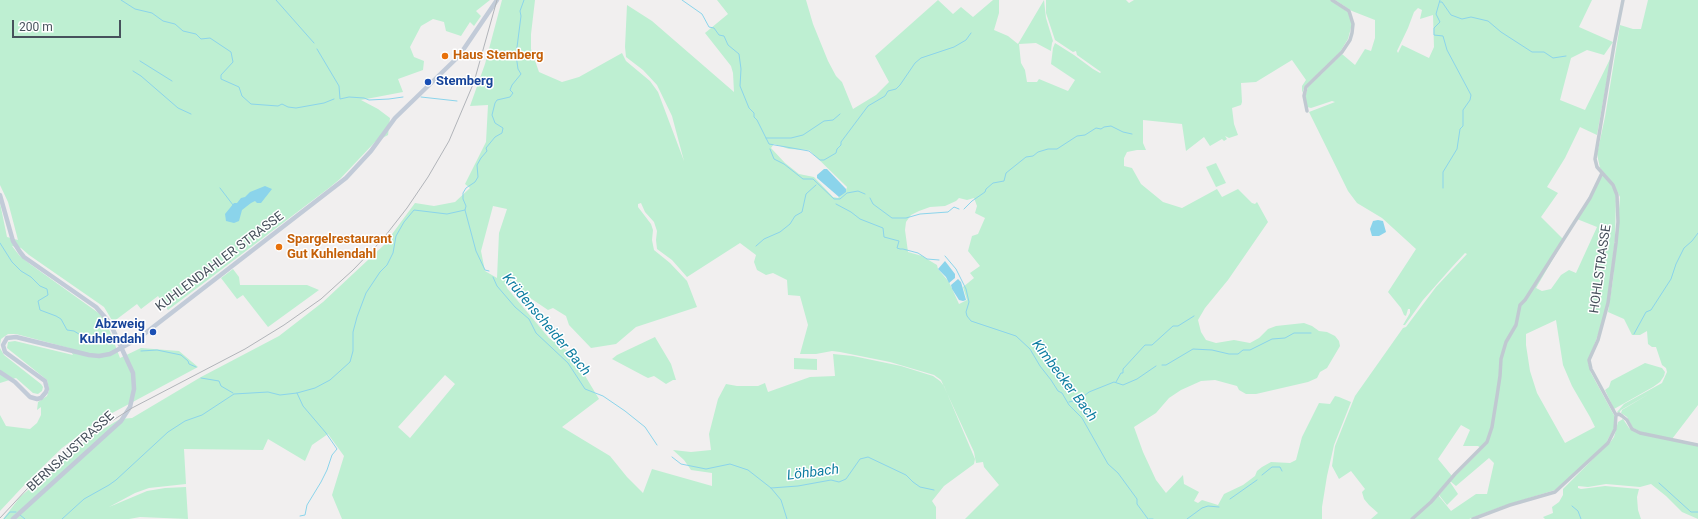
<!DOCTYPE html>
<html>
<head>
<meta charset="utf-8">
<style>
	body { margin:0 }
	#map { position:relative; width:1698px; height:519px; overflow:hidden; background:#f1efef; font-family:Roboto,sans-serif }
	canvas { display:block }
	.scale { position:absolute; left:12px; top:20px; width:109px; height:18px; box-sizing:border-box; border:2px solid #47515c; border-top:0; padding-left:5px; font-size:12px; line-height:14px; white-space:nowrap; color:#47515c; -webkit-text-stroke:3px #fff; paint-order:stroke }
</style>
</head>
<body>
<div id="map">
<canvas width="1698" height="519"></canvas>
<div class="scale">200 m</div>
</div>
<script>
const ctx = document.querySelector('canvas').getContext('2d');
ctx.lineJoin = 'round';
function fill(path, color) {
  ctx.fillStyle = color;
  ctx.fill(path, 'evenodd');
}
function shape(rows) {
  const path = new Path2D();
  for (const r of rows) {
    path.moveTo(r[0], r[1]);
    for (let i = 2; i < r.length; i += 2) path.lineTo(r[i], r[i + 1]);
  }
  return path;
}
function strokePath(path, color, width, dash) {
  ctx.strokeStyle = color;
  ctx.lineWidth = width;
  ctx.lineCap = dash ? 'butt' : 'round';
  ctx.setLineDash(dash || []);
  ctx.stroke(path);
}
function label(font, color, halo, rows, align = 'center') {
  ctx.font = font + ' Roboto,sans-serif';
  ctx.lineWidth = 3;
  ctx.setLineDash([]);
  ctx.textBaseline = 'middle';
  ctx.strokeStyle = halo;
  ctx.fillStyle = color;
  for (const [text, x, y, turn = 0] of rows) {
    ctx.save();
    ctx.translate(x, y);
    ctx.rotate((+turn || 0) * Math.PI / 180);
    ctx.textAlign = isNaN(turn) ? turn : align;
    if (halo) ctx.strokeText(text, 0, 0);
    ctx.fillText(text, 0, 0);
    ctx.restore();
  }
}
fill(shape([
	[0,0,490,0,476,11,481,16,474,26,470,22,461,36,446,31,444,22,433,19,421,26,410,47,414,57,424,61,423,70,398,79,403,92,361,100,378,109,390,118,388,135,375,142,340,179,329,188,168,310,158,296,141,309,137,304,113,322,104,307,29,255,21,248,12,246,19,255,30,264,100,314,109,329,120,358,141,348,179,351,198,367,101,419,62,448,29,480,0,511,0,415,6,426,30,429,37,423,41,415,41,407,37,410,38,402,47,396,49,390,47,380,7,348,8,342,15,341,73,355,69,348,16,334,8,334,1,339,0,345,0,203,7,237,18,240,8,202,0,185],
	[502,0,535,0,531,34,531,49,539,72,562,82,579,77,622,53,626,61,650,81,658,92,684,161,672,116,657,85,643,70,626,57,625,47,627,5,652,21,734,92,733,73,731,66,705,33,728,14,717,0,806,0,813,24,828,61,836,76,842,82,853,109,876,95,889,82,875,56,938,0,953,14,961,7,973,17,993,0,999,0,999,13,994,30,1008,36,1018,44,1044,0,1046,18,1053,41,1052,43,1051,50,1051,51,1036,43,1019,44,1021,63,1025,70,1027,82,1037,82,1039,79,1068,91,1075,80,1051,64,1053,48,1055,43,1074,55,1093,69,1100,73,1101,72,1077,55,1076,51,1073,52,1055,40,1046,13,1046,0,1126,0,1129,3,1134,0,1330,0,1348,12,1352,24,1348,39,1340,52,1305,86,1302,93,1302,86,1306,80,1292,60,1256,82,1241,83,1242,102,1241,105,1232,108,1234,124,1238,135,1229,138,1225,136,1227,139,1224,141,1222,139,1210,146,1204,137,1186,151,1182,124,1143,120,1143,143,1146,150,1137,150,1127,152,1124,158,1124,166,1132,168,1141,184,1163,202,1182,208,1217,189,1222,197,1238,189,1252,203,1255,204,1257,202,1268,222,1228,280,1205,308,1198,320,1201,332,1206,340,1216,343,1234,340,1250,343,1259,338,1268,329,1276,326,1304,323,1312,326,1319,331,1327,332,1335,336,1339,341,1340,346,1327,368,1320,372,1317,378,1308,382,1256,394,1246,394,1239,390,1237,386,1215,380,1201,381,1181,390,1169,398,1156,413,1134,427,1143,452,1156,480,1166,493,1183,475,1184,484,1199,492,1194,501,1198,503,1202,500,1218,505,1224,494,1243,485,1255,476,1257,471,1262,467,1271,462,1290,463,1296,460,1302,437,1319,403,1330,404,1335,396,1339,397,1351,402,1334,445,1327,476,1322,507,1322,519,965,519,999,485,984,467,983,462,976,463,974,452,941,380,934,375,890,362,840,352,832,351,816,354,800,354,808,325,800,296,788,295,787,280,773,273,766,275,757,270,754,262,756,255,740,243,687,277,672,260,657,249,656,240,657,231,654,222,645,212,641,203,638,204,638,207,651,224,653,230,652,240,654,250,670,263,687,281,697,307,636,327,616,344,591,348,569,325,566,316,553,308,548,310,505,281,507,288,549,338,572,354,599,399,562,427,610,456,627,477,643,493,652,469,712,486,712,473,691,470,684,460,673,450,691,452,711,450,709,434,718,399,726,384,737,386,758,386,765,383,768,392,810,377,835,376,833,354,853,356,901,366,933,376,940,381,944,386,975,459,974,464,944,486,932,501,936,507,936,519,342,519,332,495,344,456,328,434,312,445,305,461,268,439,263,450,184,449,186,484,149,488,135,493,109,507,147,491,165,488,186,487,188,519,140,517,129,519,3,519,20,497,90,437,120,419,132,418,201,377,279,336,323,302,384,245,415,203,434,206,455,202,470,188,465,184,486,142,488,105,470,106,485,64],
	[774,144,789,149,809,150,847,187,846,190,838,198,833,197,814,177,799,174,785,163,771,148],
	[959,198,967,200,974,198,977,206,975,213,985,218,978,234,972,236,968,251,980,266,970,273,974,278,963,287,967,300,959,304,949,282,938,269,937,265,922,256,908,252,905,230,906,222,911,215,919,211,930,207,945,206,956,201],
	[493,206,507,209,499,233,497,278,485,271,481,251],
	[445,375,455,384,410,438,398,427],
	[1335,0,1592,0,1579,27,1613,42,1604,55,1587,50,1571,58,1560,100,1585,110,1611,57,1597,135,1580,127,1565,158,1547,187,1558,193,1541,217,1564,240,1536,288,1542,291,1551,289,1561,275,1569,270,1576,273,1597,227,1577,219,1603,175,1612,186,1616,195,1615,239,1607,305,1599,332,1588,362,1591,373,1615,417,1614,428,1607,441,1609,444,1614,437,1618,422,1623,419,1629,428,1635,432,1698,446,1698,519,1682,512,1666,496,1651,484,1640,487,1606,484,1588,487,1578,486,1578,488,1581,489,1605,486,1639,489,1637,497,1638,510,1641,519,1545,519,1543,517,1553,513,1552,507,1559,502,1563,495,1563,489,1602,450,1555,490,1503,506,1469,519,1413,519,1438,495,1451,511,1476,494,1487,494,1494,463,1489,458,1456,486,1450,481,1482,449,1478,446,1463,446,1470,430,1461,425,1438,459,1452,476,1430,502,1410,519,1371,519,1378,513,1369,505,1364,499,1362,492,1365,489,1351,471,1339,479,1332,466,1335,446,1355,396,1403,328,1406,327,1436,287,1467,254,1465,253,1452,267,1423,300,1405,325,1403,325,1410,313,1410,309,1408,309,1406,316,1404,315,1401,308,1388,292,1416,249,1382,218,1357,203,1348,191,1309,112,1335,102,1332,101,1311,108,1307,107,1305,97,1308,87,1342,54,1355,65,1365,49,1371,51,1375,38,1375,20,1352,11],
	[1418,8,1422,10,1420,19,1433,15,1434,47,1429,58,1402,45,1398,53,1397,51,1408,28,1414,12],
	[1556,320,1563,365,1572,386,1590,417,1595,427,1565,443,1537,393,1530,371,1526,345,1526,334],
	[1648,0,1698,0,1698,405,1672,439,1641,432,1633,428,1627,417,1621,413,1622,410,1649,394,1621,410,1619,413,1617,412,1624,404,1662,383,1667,372,1666,368,1662,365,1656,347,1652,347,1648,344,1647,331,1640,335,1632,335,1624,319,1608,312,1613,279,1620,197,1614,185,1600,168,1597,154,1605,117,1620,25,1633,29,1641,29],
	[1216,163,1226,183,1216,187,1206,167],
	[233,269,239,277,240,285,307,285,319,290,268,327,243,295,237,299,221,278],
	[655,337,671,364,676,380,673,380,666,384,654,376,648,378,644,376,612,359,617,355],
	[0,348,4,355,41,384,43,387,42,391,38,394,33,393,16,378,0,383],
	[794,358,817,359,817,370,794,369],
	[1645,363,1662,368,1665,372,1664,376,1660,382,1653,387,1614,409,1605,390,1609,387,1611,381],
	[1450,482,1458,494,1447,505,1439,495]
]), '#beefd2');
fill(shape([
	[824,169,827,169,846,189,846,192,839,197,817,178,817,175],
	[265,186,272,189,261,203,257,203,255,201,251,203,242,210,239,221,234,223,226,221,225,214,234,203,237,203,241,198,245,197,250,192],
	[1378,220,1383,221,1386,232,1379,236,1372,236,1370,229,1373,221],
	[945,261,955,274,955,278,949,283,946,277,938,269],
	[958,279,961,282,966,300,963,301,959,300,952,289,951,285]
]), '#8bd4eb');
strokePath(shape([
	[121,0,135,9,152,13,163,21,175,24,183,31,196,34,201,39,210,38,231,52,233,62,221,75,221,79,239,87,242,96,251,104,278,106,282,104,288,107,296,108,324,103,334,99],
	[276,0,314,43],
	[682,0,702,14,709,27,714,28,719,35,724,36,728,45,739,54,741,69,740,86,749,108,754,113,754,117,757,120,769,144,809,151,820,160,824,160,836,153,837,149,841,145,841,142,868,106,885,96,888,91,896,89,900,85,915,63,921,58,954,47,966,40,971,33],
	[1440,0,1436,14,1440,22,1434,28,1434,35,1443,36,1447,50,1471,95,1470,100,1463,110,1463,126,1460,129,1457,149,1443,172,1443,188],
	[1440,2,1442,2,1451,15,1462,19,1471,17,1488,21,1501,32,1532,52,1544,52,1553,58,1566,56],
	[317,49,339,86,340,99,349,97,364,98,369,100,389,99,403,97],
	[140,61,172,81],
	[133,71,141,76,178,108,191,114],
	[421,97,457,101],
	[766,138,791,138,803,135,824,121,833,120,840,114],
	[770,149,774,159,784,164,803,179,813,179,834,199,840,199,847,193,858,191,865,194],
	[220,188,233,205],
	[870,198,873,204,892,218,906,218,920,214,948,212,954,207,959,209],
	[836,204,851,212,860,219,883,228,884,237,899,241,897,248,900,249,903,249,918,253,927,259,939,260],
	[964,209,972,201,985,192,986,189,993,183,1004,181,1006,173,1026,157,1033,156,1038,152,1048,149,1057,149,1077,136,1085,135,1096,128,1101,129,1104,127,1111,126,1123,132,1132,134],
	[465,210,476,251,485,270,489,271],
	[0,243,12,262,21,271,31,277,40,286,47,289,48,295,38,301,40,310,56,316,61,319,67,330,74,331,95,344,101,341,110,344],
	[756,246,764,239,780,232,790,224,795,216,802,212,806,194,816,185],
	[945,256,956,269,966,289,969,302,966,312,967,316,971,321,1016,336,1030,349,1040,366,1051,380,1058,391,1062,393,1069,405,1082,418,1108,464,1118,473,1137,499,1137,504,1148,519],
	[493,277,497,286,515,307,529,319,536,333,568,363,585,389,603,396,625,411,645,427,657,445],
	[1634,334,1646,312,1651,310,1671,279,1676,264,1684,248,1692,241,1698,233],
	[141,351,157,350,181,355,188,361,189,364,196,367],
	[1162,365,1166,365,1193,349,1212,350,1229,354,1238,354,1243,350,1250,350,1272,339,1285,338,1294,333,1311,333],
	[201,378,219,381,221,386,233,393],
	[1116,382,1121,373,1123,373,1123,369,1145,345,1152,345,1173,326,1178,326,1194,316],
	[297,393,303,406,326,433,337,449,332,455,327,470,321,482,307,505,305,515,300,516],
	[1069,402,1073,401,1074,397,1080,394,1084,396,1089,392,1114,382,1123,385,1137,379,1156,366],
	[672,457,681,464,706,469,730,464,748,470,771,488,781,500,787,519],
	[1262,475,1272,467,1280,467,1282,471],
	[1659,483,1691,512,1698,512],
	[771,488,798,486,831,480,839,482,846,479,860,459,868,457,906,475,913,482,920,487,934,490],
	[1230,499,1257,480],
	[1572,506,1578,511,1581,519],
	[20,515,25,519],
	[4,519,10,512,16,512],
	[62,519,84,499,109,485,116,480,168,432,185,421,202,415,234,394,268,392,280,395,297,393,315,388,330,380,350,362,353,351,353,332,357,317,366,293,380,272,387,265,393,253,396,236,404,222,414,210,447,214,465,210,466,206,463,199,463,193,466,188,475,182,478,177,477,165,481,158,487,151,486,148,495,137,502,133,503,128,495,123,492,115,495,103,497,100,510,97,513,93,510,90,512,85,521,74,518,69,516,55,521,16,520,11,524,0],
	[1149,519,1153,519],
	[1187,519,1202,508,1208,506,1219,507]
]), '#8bd4eb', 1);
strokePath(shape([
	[1307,111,1304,96,1306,87,1342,52,1350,40,1352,33,1353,24,1349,11,1332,0],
	[1616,415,1619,414,1622,416,1627,420,1632,429,1640,433,1698,445],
	[1412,519,1431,502,1455,474,1487,442,1492,427,1497,396,1500,376,1501,359,1506,342,1516,325,1520,305,1525,300,1574,223,1590,198,1602,173],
	[1473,519,1510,505,1555,492,1608,443,1615,429,1616,415,1591,369,1589,360,1598,340,1608,303,1616,243,1618,222,1617,195,1613,185,1597,167,1595,159,1614,45,1623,0]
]), '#c0c9d1', 3.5);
strokePath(shape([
	[0,195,13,241,20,252,24,257,96,307,110,323,133,373,134,389,130,407,121,421,13,519],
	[0,372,15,382,30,397,37,399,41,398,46,392,47,389,45,381,5,352,3,345,7,338,16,337,89,355,99,356,110,354,139,338,346,178,371,151,395,118,459,56,497,0]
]), '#c2cbd8', 4.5);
strokePath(shape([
	[0,518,42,473,82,440,132,408,245,349,284,325,321,299,353,270,382,240,407,208,428,177,449,141,474,82,497,0]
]), '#b1b4b9', 1);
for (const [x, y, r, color] of [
	[445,56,4,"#e8710a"],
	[428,82,4,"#1a4fb4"],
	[279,247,4,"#e8710a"],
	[153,332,4,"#1a4fb4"]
]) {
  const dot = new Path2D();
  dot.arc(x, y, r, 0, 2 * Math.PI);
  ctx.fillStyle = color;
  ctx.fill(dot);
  strokePath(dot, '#fff', 1.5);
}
label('bold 13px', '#c56008', '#fff', [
	["Haus Stemberg",453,56],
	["Spargelrestaurant",287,240],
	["Gut Kuhlendahl",287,255]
], 'left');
label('bold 13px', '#164399', '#fff', [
	["Stemberg",436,82],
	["Abzweig",145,325,"right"],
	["Kuhlendahl",145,340,"right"]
], 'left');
label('13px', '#47515c', '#fff', [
	["KUHLENDAHLER STRASSE",220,262,-37],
	["HOHLSTRASSE",1601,269,-82],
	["BERNSAUSTRASSE",71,452,-42]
]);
label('italic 14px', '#0d7da1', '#fff', [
	["Krüdenscheider Bach",546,325,50],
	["Kimbecker Bach",1064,381,53],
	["Löhbach",813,473,-7]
]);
</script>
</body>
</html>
